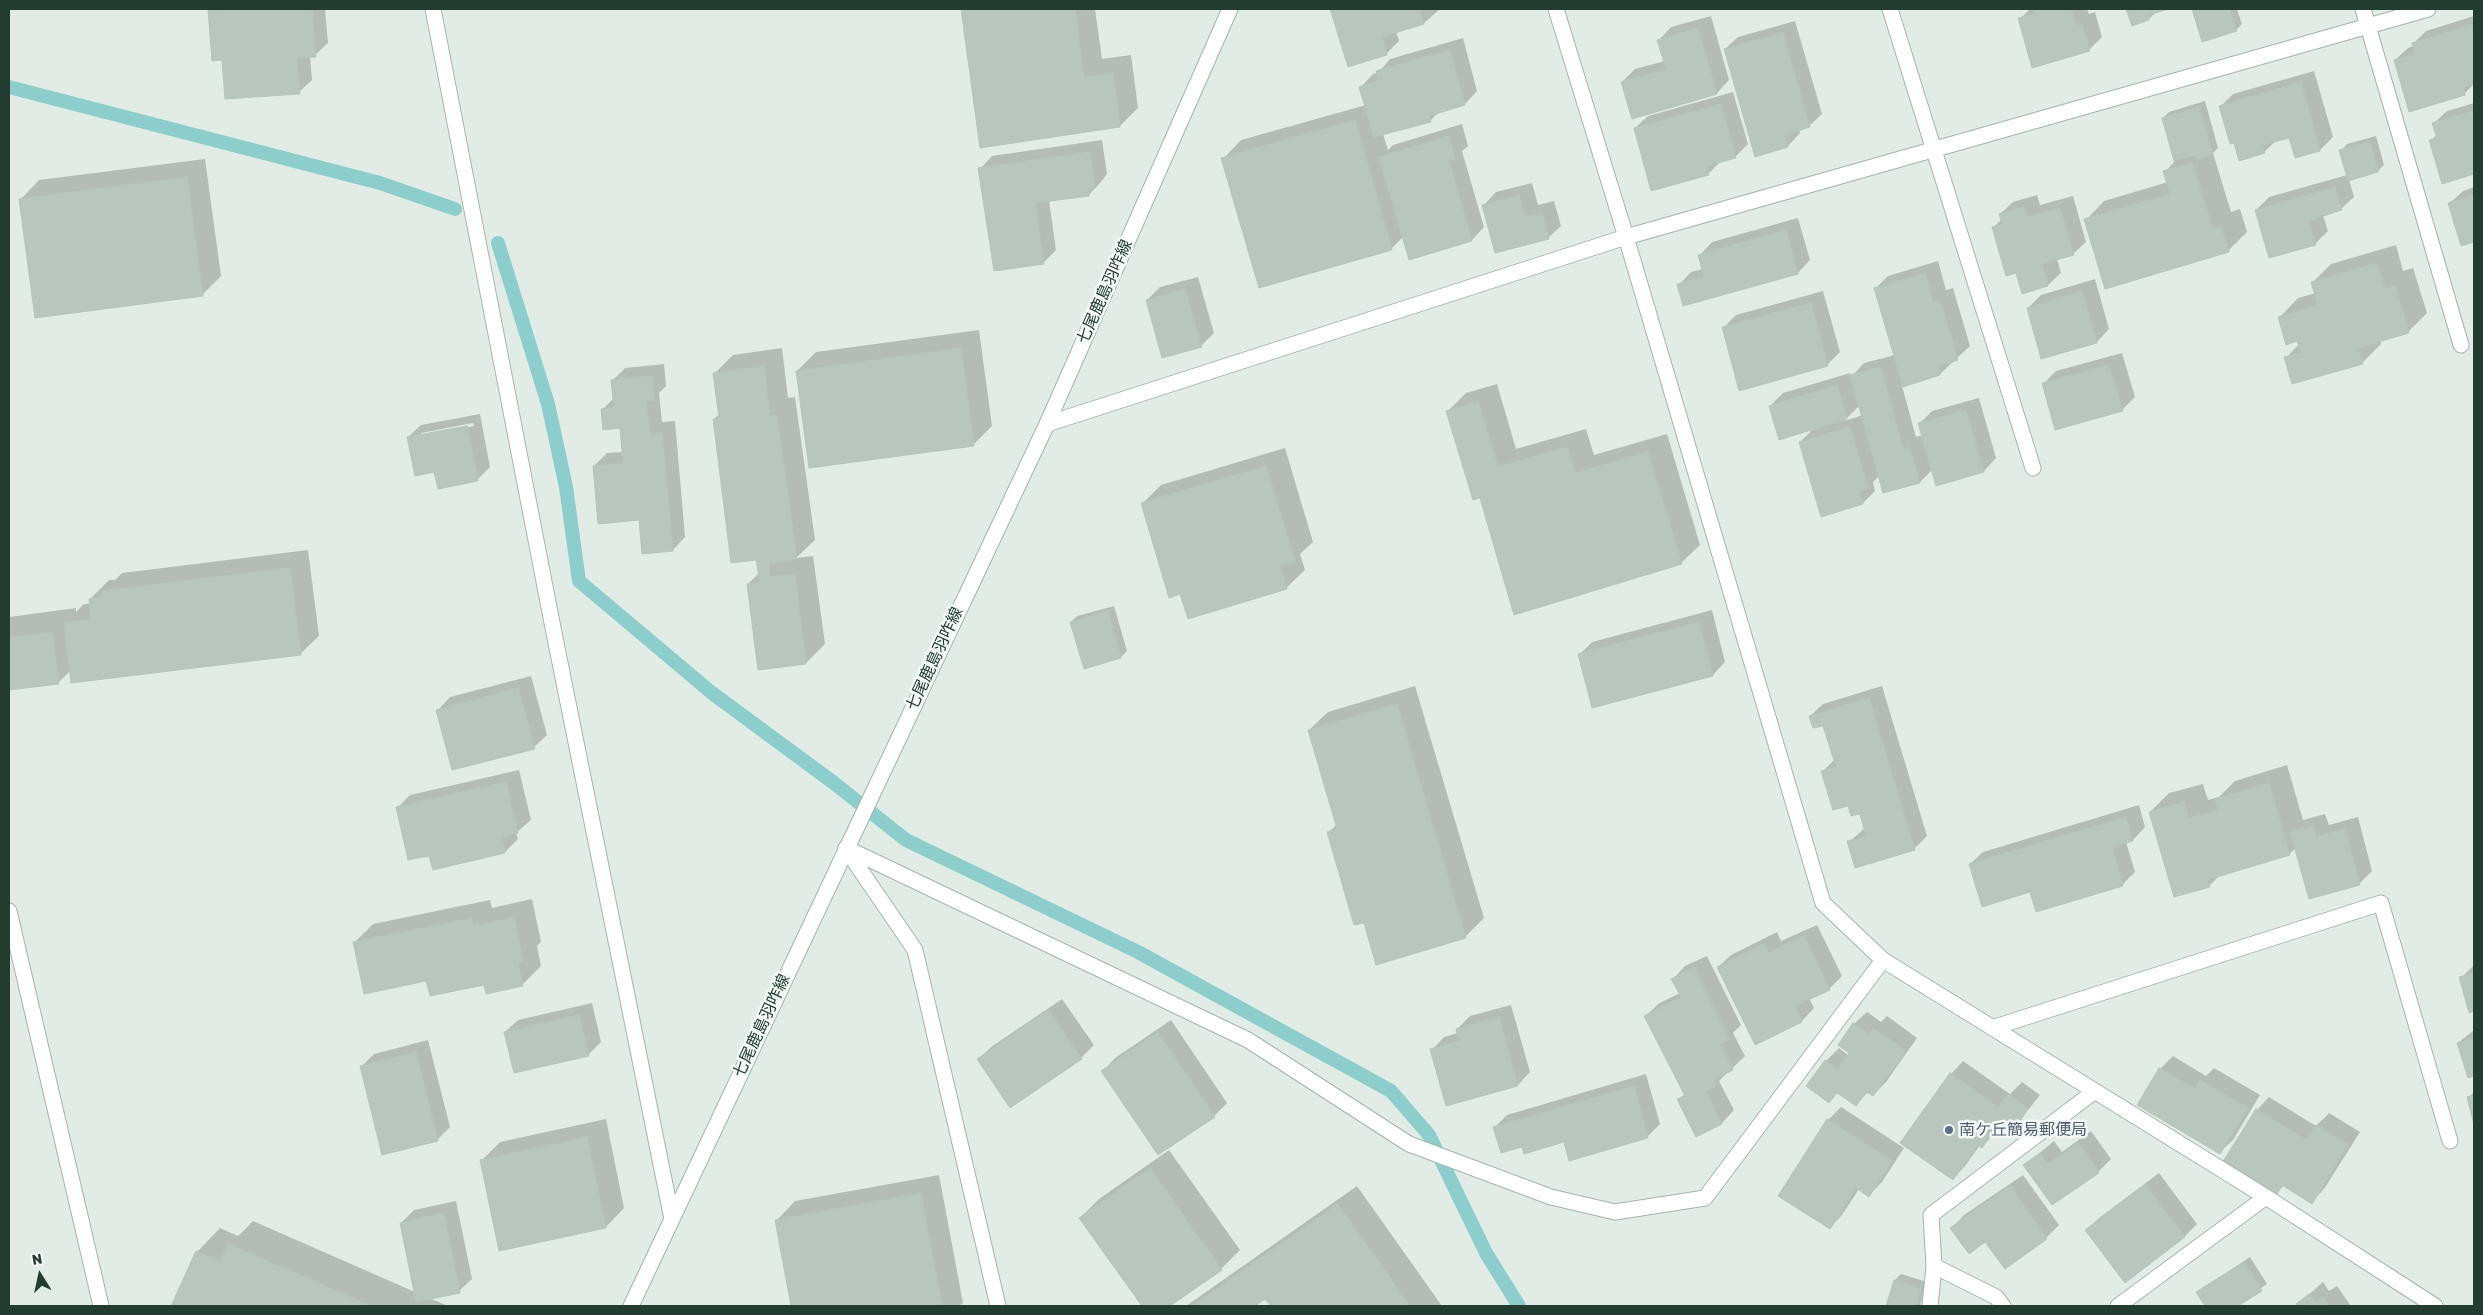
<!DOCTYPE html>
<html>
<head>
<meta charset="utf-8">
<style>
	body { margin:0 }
	#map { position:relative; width:2483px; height:1315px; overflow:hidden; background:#e2ece6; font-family:Rubik,sans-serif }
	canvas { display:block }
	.frame { position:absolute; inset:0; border:10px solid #233c30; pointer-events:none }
	.north { position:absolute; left:15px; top:1250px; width:50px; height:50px; -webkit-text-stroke:4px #f3f8f4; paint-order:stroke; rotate:350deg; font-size:14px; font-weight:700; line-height:20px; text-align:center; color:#233c30 }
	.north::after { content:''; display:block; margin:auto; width:18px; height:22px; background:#233c30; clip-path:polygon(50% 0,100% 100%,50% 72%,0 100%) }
</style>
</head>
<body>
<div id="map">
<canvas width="2483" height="1315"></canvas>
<div class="frame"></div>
<div class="north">N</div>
</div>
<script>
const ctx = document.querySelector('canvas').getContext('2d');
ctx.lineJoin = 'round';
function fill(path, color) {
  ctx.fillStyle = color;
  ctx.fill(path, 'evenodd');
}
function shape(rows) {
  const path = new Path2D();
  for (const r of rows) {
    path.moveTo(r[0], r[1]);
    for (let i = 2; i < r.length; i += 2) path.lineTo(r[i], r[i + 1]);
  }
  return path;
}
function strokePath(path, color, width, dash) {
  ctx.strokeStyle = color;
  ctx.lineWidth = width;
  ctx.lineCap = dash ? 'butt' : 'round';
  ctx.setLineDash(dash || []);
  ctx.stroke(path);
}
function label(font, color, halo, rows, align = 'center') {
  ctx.font = font + ' Rubik,"Noto Sans JP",sans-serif';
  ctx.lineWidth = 5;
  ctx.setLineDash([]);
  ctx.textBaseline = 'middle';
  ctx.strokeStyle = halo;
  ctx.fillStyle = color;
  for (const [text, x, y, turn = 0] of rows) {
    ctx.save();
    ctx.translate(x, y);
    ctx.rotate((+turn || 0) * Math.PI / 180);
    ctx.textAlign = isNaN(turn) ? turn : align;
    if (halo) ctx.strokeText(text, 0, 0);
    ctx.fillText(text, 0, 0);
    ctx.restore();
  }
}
fill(shape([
	[211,9,325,9,328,43,315,55,310,56,312,80,299,92,223,59,209,11],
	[962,9,1095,9,1102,59,1131,55,1138,108,1120,126,981,146],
	[1332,9,1440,9,1424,23,1396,32,1399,41,1386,54,1349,65],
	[2030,9,2087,9,2089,14,2095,12,2102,37,2090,49,2033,66,2020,19],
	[2128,9,2165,9,2157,11,2149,19,2132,24],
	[2193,9,2237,9,2242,24,2236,30,2203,41],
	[1711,16,1729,80,1717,93,1622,82,1635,69,1665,61,1659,40,1671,27],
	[2474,16,2474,84,2464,94,2395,60,2408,48,2414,46,2413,44,2426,31],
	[1795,21,1822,114,1809,126,1799,129,1800,133,1788,146,1725,49,1738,37],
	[1463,38,1477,91,1465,104,1440,111,1430,121,1383,134,1388,150,1393,145,1462,124,1468,146,1462,151,1484,227,1472,240,1403,237,1392,248,1223,159,1241,140,1366,105,1361,87,1373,74,1378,73,1390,59],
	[2314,71,2333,137,2320,150,2296,156,2290,136,2277,140,2264,152,2235,141,2221,106,2233,94],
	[1733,92,1748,144,1735,157,1721,161,1708,174,1635,128,1648,116],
	[2205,101,2218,148,2213,153,2231,212,2240,209,2247,232,2228,251,2086,220,2104,201,2168,182,2165,172,2175,161,2163,118,2169,112],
	[2474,103,2474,173,2443,182,2431,141,2437,134,2434,123,2447,111],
	[2376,136,2384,165,2378,171,2349,179,2354,197,2341,209,2323,215,2328,231,2315,244,2256,210,2269,197,2347,175,2341,151,2347,144],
	[1102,140,1107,174,1101,182,1089,195,1049,200,1056,250,1043,263,980,169,992,156],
	[205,159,221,276,202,295,21,199,39,180],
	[1532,183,1538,205,1554,201,1561,226,1548,238,1484,205,1496,192],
	[2474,187,2474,241,2462,245,2450,203,2463,191],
	[2037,195,2040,205,2073,196,2086,242,2073,254,2057,259,2061,273,2048,285,2016,271,1994,227,2002,219,2000,214,2013,202],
	[1798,218,1810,260,1798,273,1684,305,1679,285,1691,272,1703,269,1700,255,1712,242],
	[2396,245,2403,271,2413,268,2427,313,2408,332,2380,340,2381,344,2362,363,2286,358,2299,344,2280,317,2298,298,2316,293,2313,282,2331,264],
	[1938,261,1946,290,1953,288,1970,346,1940,374,1902,386,1916,437,1923,435,1919,424,1932,411,1979,398,1996,458,1984,471,1933,469,1920,482,1884,492,1880,475,1873,482,1875,491,1863,503,1800,442,1815,427,1770,406,1783,393,1850,373,1851,377,1864,363,1895,355,1875,289,1888,276],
	[1860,405,1863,415,1844,421],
	[1198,277,1214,333,1201,346,1147,300,1160,287],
	[2095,279,2109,329,2097,342,2028,308,2041,295],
	[1823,291,1840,352,1827,365,1723,328,1736,315],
	[979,330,992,426,973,445,797,371,816,352],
	[782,348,788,398,795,397,815,540,796,558,813,556,825,644,806,663,748,584,760,572,757,558,714,419,719,414,714,374,733,355],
	[2122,353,2135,397,2122,410,2043,384,2056,371],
	[664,364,666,386,659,393,662,422,675,421,685,537,673,550,640,518,594,466,607,453,623,452,621,427,603,409,614,398,612,381,625,368],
	[1497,384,1516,449,1586,429,1594,455,1667,434,1700,545,1681,563,1481,496,1448,411,1466,393],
	[480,414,490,467,477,480,435,471,408,437,421,425],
	[473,423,474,426,421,436,421,433],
	[1285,448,1313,542,1300,554,1305,570,1286,588,1181,593,1142,504,1161,485],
	[308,550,319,636,300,654,71,670,58,683,9,689,9,617,76,608,76,612,84,604,90,604,90,599,109,580,115,580,122,573],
	[1114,606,1127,651,1121,657,1085,668,1071,622,1077,616],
	[1712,610,1725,662,1713,675,1593,706,1579,655,1592,642],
	[531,676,547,735,534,747,438,710,450,697],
	[1415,686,1484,918,1465,937,1364,921,1328,833,1337,824,1309,730,1328,712],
	[1882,686,1927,836,1914,849,1849,842,1865,828,1861,813,1849,805,1823,771,1835,759,1824,724,1810,716,1823,704],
	[2287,765,2303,820,2325,814,2329,825,2358,817,2372,871,2360,883,2310,897,2296,848,2289,854,2220,875,2209,886,2150,812,2169,793,2203,784,2208,800,2219,797,2235,781],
	[519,770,531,820,516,833,518,839,505,852,434,868,430,855,397,808,410,795],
	[2139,805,2145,827,2133,840,2126,842,2135,872,2122,885,2031,890,1970,864,1983,852],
	[532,899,541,942,537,946,541,966,522,985,427,980,354,943,373,924,490,900,492,908],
	[1817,925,1842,976,1829,989,1809,998,1814,1008,1802,1021,1755,1043,1718,967,1731,955,1777,932,1781,941],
	[1707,956,1741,1025,1733,1033,1745,1056,1719,1081,1734,1110,1722,1123,1697,1135,1679,1099,1685,1094,1646,1016,1658,1004,1680,993,1673,979,1685,966],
	[2474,965,2474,1010,2470,1011,2461,978],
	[1062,999,1094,1045,1081,1058,978,1060,991,1047],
	[592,1003,601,1042,588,1055,505,1032,518,1020],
	[1511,1005,1530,1072,1518,1085,1447,1105,1432,1050,1444,1037,1458,1033,1457,1029,1470,1016],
	[1867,1012,1881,1022,1887,1016,1917,1038,1886,1082,1873,1095,1868,1092,1856,1105,1838,1092,1829,1101,1826,1061,1839,1048,1849,1056,1854,1024],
	[1171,1020,1227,1103,1214,1116,1159,1153,1103,1071,1115,1058],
	[2474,1030,2474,1075,2468,1077,2458,1043],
	[428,1040,450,1127,437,1140,361,1067,374,1054],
	[2173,1056,2206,1076,2214,1068,2260,1095,2233,1140,2220,1152,2160,1069],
	[1963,1061,2010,1094,2022,1082,2040,1095,2016,1125,2005,1118,1994,1134,1982,1146,1980,1145,1965,1166,1953,1179,1951,1074],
	[1646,1074,1660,1124,1647,1137,1564,1140,1523,1146,1495,1127,1507,1115],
	[2474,1092,2474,1121,2468,1098],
	[2269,1097,2316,1126,2329,1113,2360,1132,2324,1189,2312,1202,2284,1185,2276,1194,2257,1110],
	[1841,1107,1904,1148,1882,1182,1869,1195,1859,1189,1842,1215,1830,1228,1779,1196,1828,1120],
	[606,1119,624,1208,606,1227,482,1160,500,1142],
	[2091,1131,2111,1159,2098,1172,2025,1165,2054,1141,2062,1152],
	[1169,1150,1240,1250,1221,1269,1168,1306,1143,1306,1080,1218,1099,1199],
	[2159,1173,2197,1224,2184,1237,2087,1230,2099,1218],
	[939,1175,963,1303,959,1306,792,1306,777,1220,795,1201],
	[2023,1175,2059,1225,2046,1238,1986,1240,1952,1228,1964,1215],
	[1357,1186,1442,1306,1272,1306,1266,1297,1252,1306,1186,1306],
	[456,1201,472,1279,459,1291,429,1298,448,1306,173,1306,197,1252,220,1228,238,1236,253,1221,415,1292,401,1223,414,1210],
	[2250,1257,2267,1284,2236,1306,2206,1306,2197,1292],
	[1901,1274,1927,1282,1920,1306,1887,1306,1895,1280],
	[2323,1282,2329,1291,2337,1286,2351,1306,2299,1306,2298,1304]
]), '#0003');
strokePath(shape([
	[9,87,380,183,455,209],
	[498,243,548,404,566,487,579,581,712,693,834,783,906,840,1138,952,1391,1091,1429,1135,1486,1253,1519,1306]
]), '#8dcecc', 14);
const building = shape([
	[228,9,312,9,316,57,297,58,300,94,225,99,222,60,212,61,208,10,228,9],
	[961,9,1075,9,1084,77,1113,73,1120,127,980,148,961,9],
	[1330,9,1419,9,1424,24,1382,37,1387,55,1348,67,1330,9],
	[2033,9,2071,9,2076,26,2082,24,2090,51,2032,68,2018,18,2034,14,2033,9],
	[2126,9,2169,9,2148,15,2149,20,2132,26,2126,9],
	[2192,9,2229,9,2237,31,2202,42,2192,9],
	[2471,25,2474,36,2474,83,2463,87,2465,95,2409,112,2394,60,2415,54,2412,43,2471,25],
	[1698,28,1717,94,1632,119,1621,82,1666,69,1657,40,1698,28],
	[1783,33,1810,127,1785,135,1788,147,1755,157,1724,49,1783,33],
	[1450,50,1465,105,1429,116,1431,122,1374,137,1359,87,1378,81,1376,71,1450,50],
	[2301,82,2320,151,2295,158,2289,138,2262,145,2265,153,2239,161,2234,143,2230,144,2219,106,2301,82],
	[1721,104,1736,158,1706,166,1709,175,1651,191,1634,128,1721,104],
	[2199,107,2213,155,2196,159,2195,155,2174,161,2162,118,2199,107],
	[2474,111,2474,174,2442,184,2429,140,2437,138,2432,123,2474,111],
	[1355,120,1392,250,1259,288,1221,158,1355,120],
	[1449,136,1455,159,1449,161,1472,241,1409,260,1379,157,1449,136],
	[2370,142,2378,172,2348,181,2339,150,2370,142],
	[1090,152,1095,188,1088,189,1089,196,1035,203,1044,264,994,271,978,168,1090,152],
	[2192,163,2213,229,2221,227,2229,252,2105,289,2084,219,2170,194,2163,171,2192,163],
	[187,177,203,296,35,318,19,199,187,177],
	[2335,187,2342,210,2308,221,2316,245,2269,258,2255,210,2335,187],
	[1519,195,1525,217,1542,213,1549,239,1495,253,1482,205,1519,195],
	[2474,195,2474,242,2461,246,2448,203,2474,195],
	[2024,207,2027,217,2060,208,2074,255,2042,264,2048,286,2022,294,2016,273,2006,276,1992,227,2002,224,1999,214,2024,207],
	[1786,230,1798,274,1683,306,1677,284,1704,277,1698,255,1786,230],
	[2377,263,2385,289,2395,285,2409,333,2358,348,2363,364,2292,384,2284,357,2301,353,2297,341,2286,345,2278,317,2318,305,2311,282,2377,263],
	[1925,273,1933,302,1940,300,1958,360,1938,366,1940,375,1903,387,1874,288,1925,273],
	[1185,289,1202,347,1162,358,1146,300,1185,289],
	[2082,291,2097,343,2041,359,2027,308,2082,291],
	[1811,303,1828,366,1739,391,1722,327,1811,303],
	[961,348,974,446,809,468,796,371,961,348],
	[2109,365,2123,411,2055,430,2042,383,2109,365],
	[764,366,770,416,777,415,797,560,769,563,770,577,795,574,806,664,758,670,747,584,760,582,756,560,731,563,713,419,719,418,713,373,764,366],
	[1881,367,1903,449,1910,447,1920,483,1883,493,1850,375,1881,367],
	[652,376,654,400,646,401,650,434,662,433,673,551,642,554,639,520,598,524,593,466,623,463,620,428,603,430,601,409,614,407,611,380,652,376],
	[1837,385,1847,419,1779,440,1769,406,1837,385],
	[1478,401,1498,467,1567,447,1575,473,1648,452,1682,564,1514,615,1480,498,1473,500,1446,411,1478,401],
	[1966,410,1984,472,1936,486,1918,423,1966,410],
	[467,426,478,481,438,489,434,472,415,476,407,437,467,426],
	[1850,427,1868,488,1859,491,1863,504,1821,517,1799,442,1850,427],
	[1266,466,1295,561,1280,566,1287,589,1188,619,1180,594,1169,598,1141,503,1266,466],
	[290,568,301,655,71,683,64,623,91,619,89,599,103,597,102,591,290,568],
	[1108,611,1121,658,1084,669,1070,622,1108,611],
	[1699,622,1713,676,1592,708,1578,654,1699,622],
	[52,632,59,684,9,690,9,637,52,632],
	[518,688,535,749,452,770,436,710,518,688],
	[1869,698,1915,850,1855,868,1847,841,1866,836,1860,814,1851,816,1848,806,1833,810,1821,771,1836,767,1823,726,1813,728,1809,716,1869,698],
	[1397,704,1466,938,1376,965,1364,923,1354,925,1327,832,1337,829,1308,730,1397,704],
	[506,782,518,833,502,837,505,853,433,870,429,856,408,860,396,807,506,782],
	[2269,783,2290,855,2207,880,2210,887,2174,897,2149,812,2184,802,2189,818,2218,810,2215,799,2269,783],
	[2126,817,2133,841,2112,847,2123,886,2036,912,2030,892,1982,907,1969,864,2126,817],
	[2313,826,2316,837,2345,829,2360,885,2309,899,2290,832,2313,826],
	[514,917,523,962,518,963,523,986,486,994,484,985,430,996,426,981,364,994,353,942,472,918,473,926,514,917],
	[1804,936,1830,990,1795,1006,1802,1022,1755,1045,1717,967,1764,944,1768,953,1804,936],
	[1694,968,1729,1039,1720,1044,1733,1070,1714,1079,1717,1085,1706,1091,1722,1124,1696,1137,1677,1099,1685,1096,1644,1016,1681,997,1671,979,1694,968],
	[2474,973,2474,1011,2469,1013,2459,977,2474,973],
	[1048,1010,1082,1059,1010,1108,977,1059,1048,1010],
	[579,1015,589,1056,514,1073,504,1032,579,1015],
	[1499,1017,1518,1086,1446,1106,1430,1049,1459,1041,1456,1029,1499,1017],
	[1853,1023,1869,1034,1873,1028,1906,1051,1873,1096,1866,1092,1856,1106,1837,1093,1829,1103,1806,1086,1825,1060,1838,1069,1849,1053,1838,1045,1853,1023],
	[1158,1032,1215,1117,1158,1155,1101,1071,1158,1032],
	[2474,1038,2474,1076,2468,1078,2457,1043,2474,1038],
	[416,1052,438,1141,382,1155,360,1066,416,1052],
	[2159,1068,2195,1089,2200,1080,2248,1108,2220,1154,2137,1105,2159,1068],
	[1950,1073,1998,1107,2008,1094,2028,1109,2016,1127,2003,1118,1982,1148,1978,1145,1953,1180,1900,1143,1950,1073],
	[1634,1086,1648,1138,1569,1161,1564,1142,1524,1154,1522,1147,1501,1153,1493,1127,1634,1086],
	[2474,1095,2474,1125,2467,1097,2474,1095],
	[2256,1109,2306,1140,2316,1125,2348,1145,2312,1204,2282,1185,2276,1196,2222,1163,2256,1109],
	[1827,1119,1892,1161,1869,1197,1856,1188,1830,1229,1778,1196,1827,1119],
	[587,1137,606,1228,499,1251,480,1160,587,1137],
	[2078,1143,2099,1173,2052,1205,2023,1165,2040,1153,2048,1164,2078,1143],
	[1150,1168,1222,1270,1170,1306,1142,1306,1079,1218,1150,1168],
	[2145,1185,2185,1237,2125,1283,2085,1230,2145,1185],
	[2010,1186,2047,1239,2005,1269,1985,1242,1969,1254,1950,1228,2010,1186],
	[921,1193,942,1306,791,1306,775,1220,921,1193],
	[1338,1204,1410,1306,1271,1306,1265,1299,1255,1306,1192,1306,1338,1204],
	[444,1213,460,1293,416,1302,400,1223,444,1213],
	[228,1244,371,1306,171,1306,196,1251,220,1262,228,1244],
	[2244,1262,2262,1291,2238,1306,2205,1306,2196,1292,2244,1262],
	[1894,1280,1921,1289,1916,1306,1886,1306,1894,1280],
	[2309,1294,2316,1302,2323,1297,2330,1306,2298,1306,2296,1304,2309,1294]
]);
fill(building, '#b8c6be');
strokePath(building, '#b5c5bb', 1);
const service = shape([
	[9,911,101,1306]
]);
const minor = shape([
	[433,9,554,633,672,1219],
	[1556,9,1626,237,1823,903,1883,960,2266,1197,2435,1306],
	[1890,9,2033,468],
	[2363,9,2461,345],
	[1047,424,1626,237,2428,9],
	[846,848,1248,1040,1409,1144,1551,1197,1615,1212,1705,1198,1883,960],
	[846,849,915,950,998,1306],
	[1992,1028,2381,903,2450,1141],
	[1930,1306,1934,1266],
	[2003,1306,1996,1297,1934,1266,1931,1215,2095,1091],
	[2118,1306,2266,1197]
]);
const secondary = shape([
	[631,1306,1047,424,1230,9]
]);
strokePath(service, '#a5b4ac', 17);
strokePath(minor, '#a5b4ac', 17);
strokePath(secondary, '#a1b7ab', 17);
strokePath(service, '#fff', 15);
strokePath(minor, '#fff', 15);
strokePath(secondary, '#fff', 15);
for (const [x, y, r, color] of [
	[1949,1130,5,"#5c6f8a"]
]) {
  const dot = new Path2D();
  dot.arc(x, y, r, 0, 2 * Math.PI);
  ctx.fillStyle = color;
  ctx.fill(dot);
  strokePath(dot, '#f3f8f4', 2);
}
label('16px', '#233c30', '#f3f8f4', [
	["七尾鹿島羽咋線",1105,292,-66],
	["七尾鹿島羽咋線",935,659,-65],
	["七尾鹿島羽咋線",762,1026,-65]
]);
label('16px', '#4e5e75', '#f3f8f4', [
	["南ケ丘簡易郵便局",1959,1130]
], 'left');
</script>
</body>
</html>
